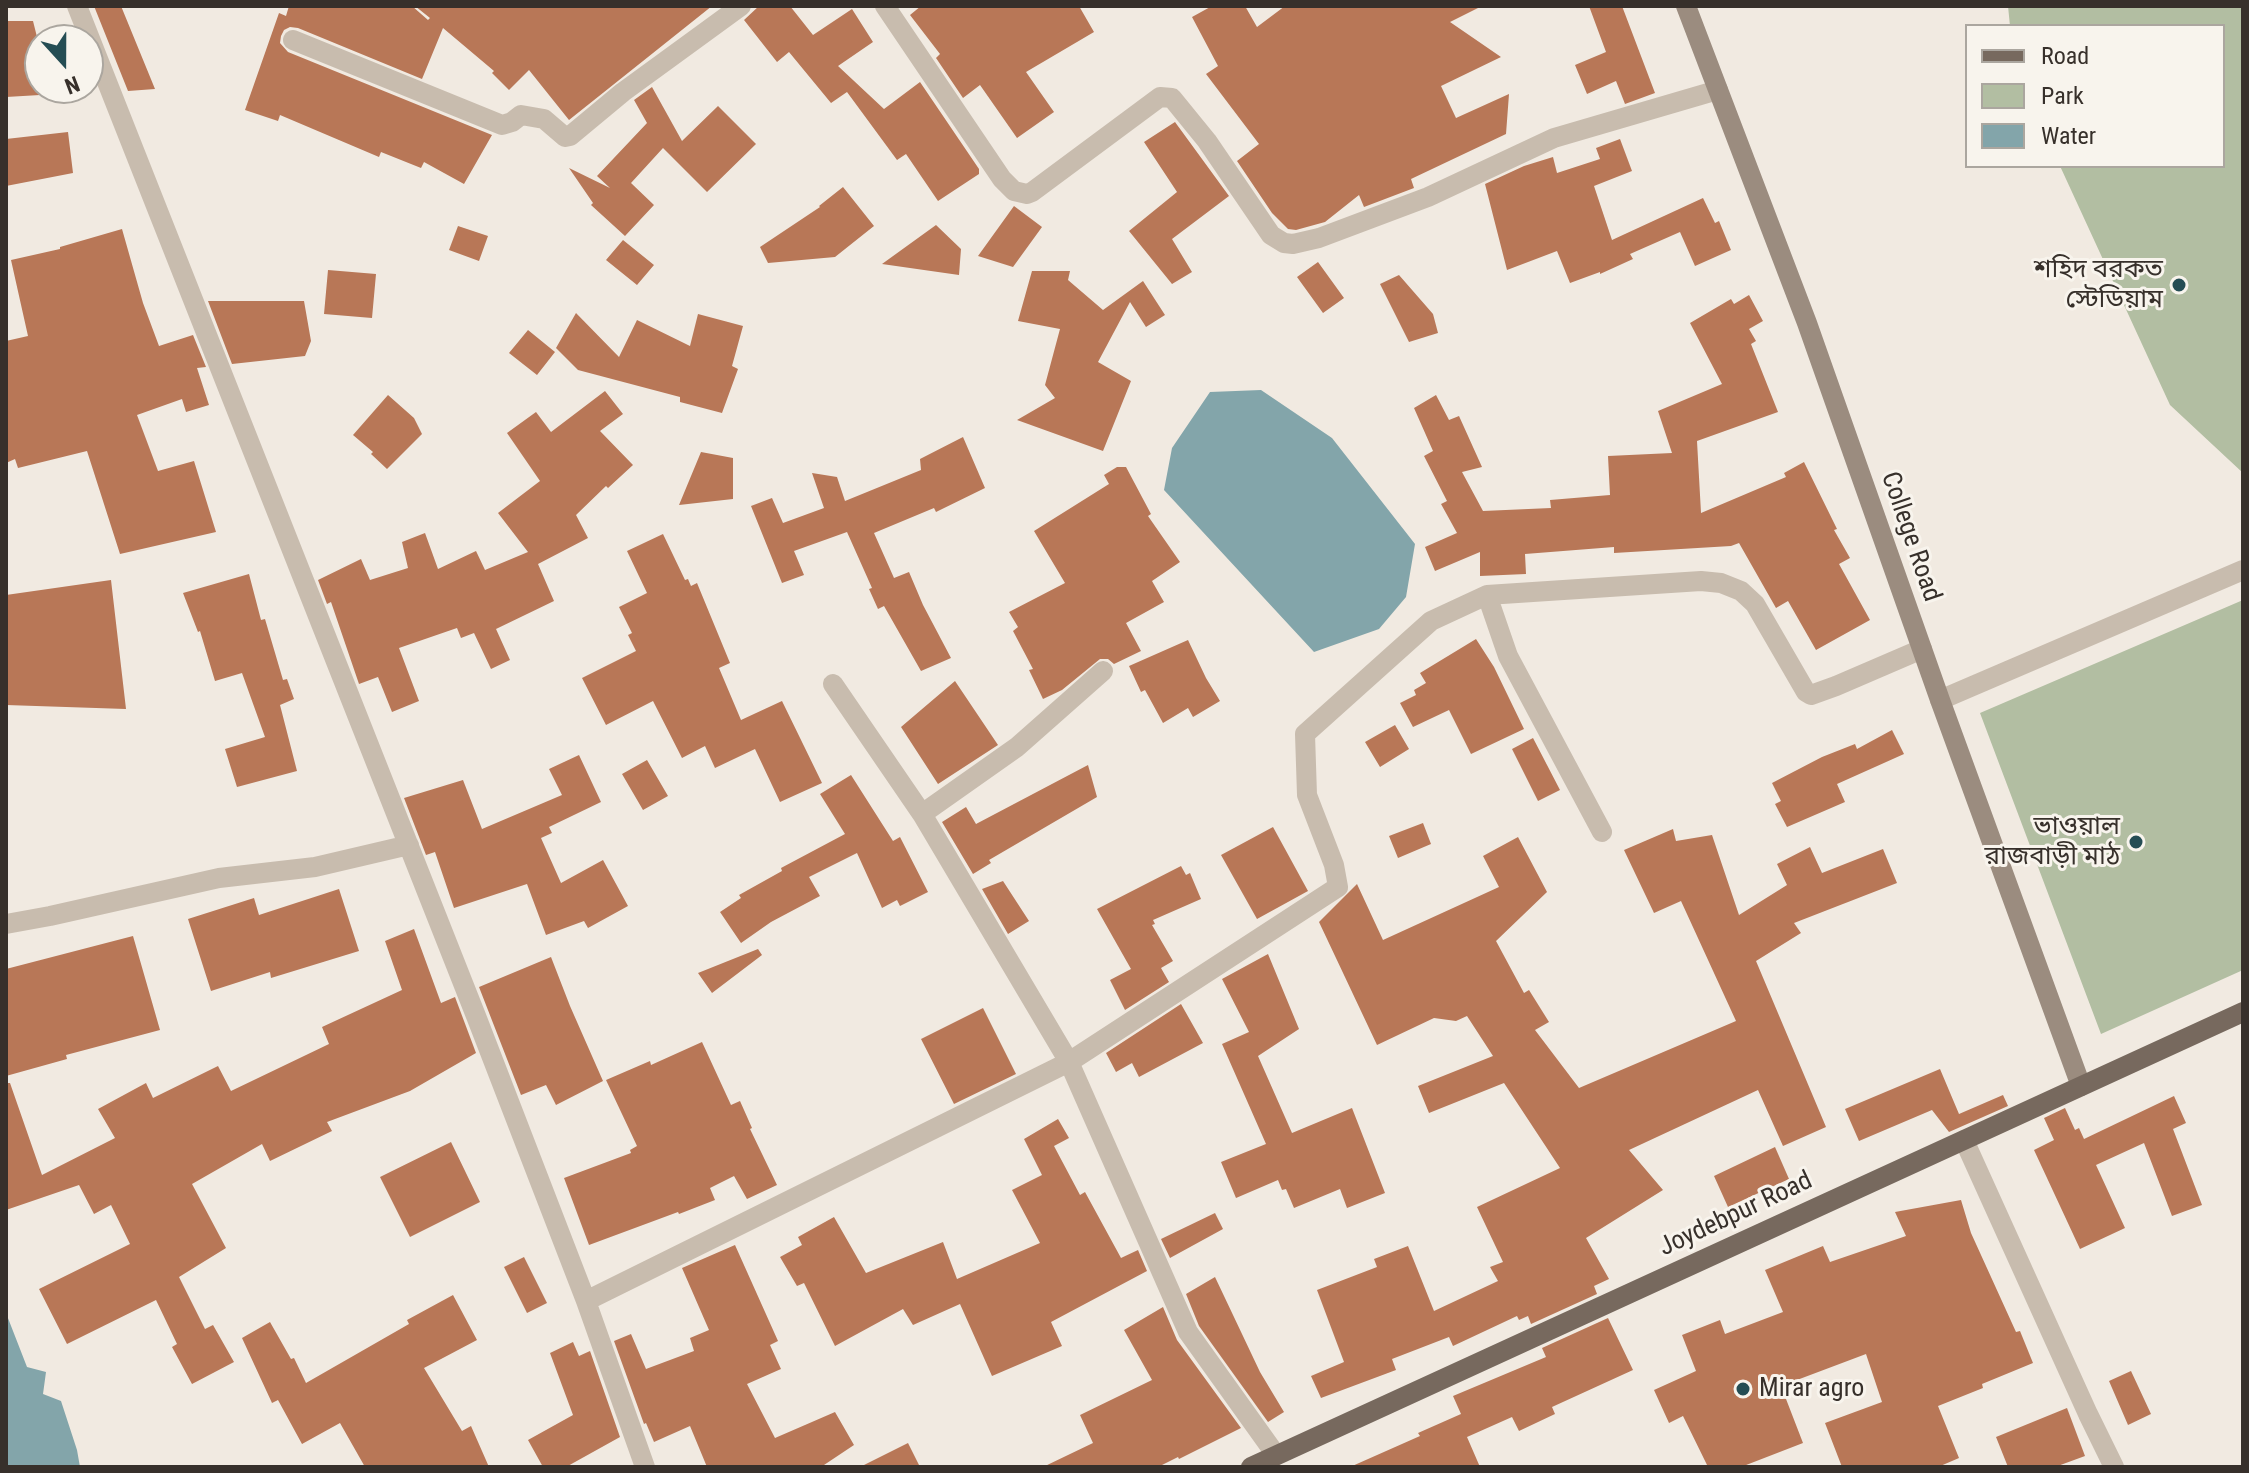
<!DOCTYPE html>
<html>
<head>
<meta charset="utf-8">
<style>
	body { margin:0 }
	#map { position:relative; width:2249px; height:1473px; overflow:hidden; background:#f1eae1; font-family:"Roboto Condensed",sans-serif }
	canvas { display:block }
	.frame { position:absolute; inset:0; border:8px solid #37302b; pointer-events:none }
	.legend { position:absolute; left:1965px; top:24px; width:260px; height:144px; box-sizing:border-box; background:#f8f4ed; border:2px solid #aba69f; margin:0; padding:10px 14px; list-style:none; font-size:24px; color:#37302b }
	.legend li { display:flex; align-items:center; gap:16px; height:40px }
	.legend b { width:40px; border:2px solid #aba69f }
	.north { position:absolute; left:24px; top:24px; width:80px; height:80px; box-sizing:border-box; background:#f8f4ed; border:2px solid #aba69f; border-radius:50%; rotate:159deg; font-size:22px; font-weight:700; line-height:32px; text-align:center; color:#37302b }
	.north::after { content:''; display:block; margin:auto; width:28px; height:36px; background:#254d54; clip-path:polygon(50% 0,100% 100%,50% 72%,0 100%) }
</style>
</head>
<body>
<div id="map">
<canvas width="2249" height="1473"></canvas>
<div class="frame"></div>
<ul class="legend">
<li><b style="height:10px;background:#77695e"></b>Road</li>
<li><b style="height:22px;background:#b2bea2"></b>Park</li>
<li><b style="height:22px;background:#83a5aa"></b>Water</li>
</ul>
<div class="north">N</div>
</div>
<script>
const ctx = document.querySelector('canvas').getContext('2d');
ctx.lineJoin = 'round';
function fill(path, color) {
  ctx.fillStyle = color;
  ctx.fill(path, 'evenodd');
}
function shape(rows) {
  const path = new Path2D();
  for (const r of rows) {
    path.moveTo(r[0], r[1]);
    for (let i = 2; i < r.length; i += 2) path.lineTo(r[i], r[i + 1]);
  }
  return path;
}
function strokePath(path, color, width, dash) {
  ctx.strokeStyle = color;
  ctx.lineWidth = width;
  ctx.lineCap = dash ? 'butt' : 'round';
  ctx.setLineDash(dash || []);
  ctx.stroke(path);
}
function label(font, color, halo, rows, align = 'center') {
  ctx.font = font + ' "Roboto Condensed","Noto Sans Bengali",sans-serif';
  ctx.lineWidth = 6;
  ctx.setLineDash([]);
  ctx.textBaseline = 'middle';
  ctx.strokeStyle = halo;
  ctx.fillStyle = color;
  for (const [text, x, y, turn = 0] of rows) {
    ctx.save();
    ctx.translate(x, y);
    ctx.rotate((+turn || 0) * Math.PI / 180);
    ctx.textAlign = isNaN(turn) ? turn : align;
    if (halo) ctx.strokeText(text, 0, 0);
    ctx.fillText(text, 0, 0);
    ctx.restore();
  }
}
fill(shape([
	[2008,6,2243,6,2243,473,2170,405,2060,166,2223,166,2223,26,2010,26],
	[2243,600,2243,970,2101,1034,1980,713]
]), '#b2bea2');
fill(shape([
	[1261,390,1332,438,1415,544,1406,597,1379,629,1314,652,1164,490,1172,448,1210,392],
	[6,1313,27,1367,46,1372,43,1394,61,1401,77,1450,80,1467,6,1467]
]), '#83a5aa');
fill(shape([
	[94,6,121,6,155,89,128,91],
	[289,6,412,6,428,20,430,18,415,6,712,6,569,120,529,70,509,90,492,73,494,71,443,28,422,79,298,28,290,27,284,30,281,36,280,43,288,52,492,135,464,184,424,162,421,168,381,152,379,157,280,115,278,121,245,110,279,13,286,16],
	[759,6,790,6,813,35,852,9,873,42,838,66,884,109,920,82,979,169,979,174,938,201,906,154,897,160,847,92,831,103,789,52,777,62,744,20],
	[921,6,1079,6,1094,32,1026,72,1054,112,1017,138,980,85,963,98,936,58,940,54,910,15],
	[1212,6,1245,6,1257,27,1285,6,1482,6,1450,22,1501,57,1441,86,1456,118,1509,94,1506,134,1411,179,1414,188,1364,207,1359,195,1325,222,1296,230,1288,229,1272,213,1237,161,1259,144,1206,74,1218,66,1192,17],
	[1589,6,1622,6,1655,93,1625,104,1616,81,1587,94,1575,65,1606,52],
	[6,21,33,21,40,49,40,95,6,97],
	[652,87,682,141,718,106,756,144,707,192,663,148,631,183,654,205,625,236,591,205,593,203,569,168,610,188,597,176,647,123,634,100],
	[1175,122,1229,196,1172,239,1192,272,1172,284,1129,231,1177,192,1144,142],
	[68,132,73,173,6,186,6,139],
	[1620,139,1632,171,1594,186,1612,240,1703,198,1715,223,1719,221,1731,250,1695,266,1680,232,1630,254,1633,259,1600,274,1600,272,1570,283,1557,251,1507,270,1485,184,1524,166,1553,157,1557,173,1600,159,1596,148],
	[843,187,874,226,835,257,768,263,760,247,820,207,819,206],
	[1014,206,1042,227,1013,267,978,256],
	[936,225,961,249,959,275,882,264],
	[458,226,488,236,479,261,449,250],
	[122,229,143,303,159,346,193,335,206,367,197,368,209,405,186,412,182,399,137,415,158,471,194,461,216,532,120,554,87,451,18,468,15,459,6,463,6,341,28,336,11,260,60,249,60,247],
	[623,240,654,265,637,285,606,260],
	[1318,262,1344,298,1323,313,1297,277],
	[328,270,376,274,372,318,324,314],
	[1032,271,1070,271,1068,280,1103,310,1143,281,1165,315,1146,327,1130,302,1098,362,1131,381,1103,451,1017,420,1055,398,1045,385,1060,329,1018,321],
	[1399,275,1433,314,1438,333,1409,342,1380,284],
	[1749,295,1763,321,1749,329,1756,341,1751,344,1778,412,1697,441,1701,513,1786,477,1784,473,1804,462,1837,529,1834,530,1850,558,1839,564,1870,620,1816,650,1788,601,1776,608,1739,543,1731,546,1614,553,1614,547,1525,554,1526,574,1480,576,1480,552,1435,571,1425,547,1457,533,1441,504,1447,501,1424,456,1433,451,1414,408,1436,395,1449,420,1459,416,1482,467,1462,472,1483,511,1551,508,1550,500,1610,495,1608,456,1672,453,1658,411,1722,384,1690,323,1731,299,1734,304],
	[208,301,304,301,311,341,305,356,232,364],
	[576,313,619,357,637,320,690,346,698,314,743,326,732,366,738,369,722,413,680,402,680,397,578,370,556,348],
	[528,330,555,352,537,375,509,353],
	[605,391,623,414,600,431,633,465,608,488,606,486,576,515,588,538,538,564,554,601,496,629,510,660,491,669,474,633,461,638,457,628,399,648,419,701,392,712,378,677,359,684,331,602,327,604,318,580,361,559,370,580,408,568,402,542,425,533,438,569,476,551,485,570,528,552,498,513,540,481,507,433,536,412,551,432],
	[388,395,414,418,422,434,387,469,371,454,373,452,353,435],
	[963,437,985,488,936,512,934,508,874,533,894,578,909,572,923,605,951,658,921,671,884,606,878,609,869,589,872,588,847,532,794,551,804,575,782,583,751,506,772,498,783,523,824,508,812,473,837,477,845,501,921,470,920,459],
	[701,452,733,458,733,499,679,505],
	[1117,467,1126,467,1151,514,1148,516,1180,562,1152,581,1164,602,1126,623,1141,651,1114,664,1108,659,1100,659,1062,690,1043,699,1029,670,1033,669,1013,631,1018,627,1009,612,1065,583,1034,531,1109,484,1104,475],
	[663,534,685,580,688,579,691,586,697,583,730,663,719,668,741,720,782,701,822,783,780,802,755,749,715,768,705,746,682,758,653,701,606,725,582,678,636,651,628,635,632,633,619,607,647,593,627,551],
	[249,574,261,620,265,619,283,680,287,679,294,699,280,705,297,771,237,787,225,749,265,737,242,673,215,681,200,631,198,632,183,593],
	[111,580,126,709,6,705,6,595],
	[1476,639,1494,667,1524,729,1471,754,1449,710,1413,727,1400,703,1416,695,1414,690,1426,683,1420,673],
	[1188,640,1206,678,1220,701,1193,717,1188,708,1163,723,1145,690,1141,692,1129,666],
	[955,681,998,745,938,784,901,727],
	[1395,725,1409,749,1380,767,1365,742],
	[1892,730,1904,754,1837,784,1845,802,1787,827,1775,804,1781,801,1772,783,1822,757,1855,744,1857,749],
	[1533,738,1560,790,1538,801,1512,749],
	[579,755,601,802,549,827,552,833,541,838,561,883,603,860,628,906,588,928,584,921,546,935,527,884,454,908,435,852,426,855,404,798,463,780,482,829,562,795,549,769],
	[647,760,668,796,643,810,622,774],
	[1088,765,1097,797,989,860,991,863,973,874,942,822,966,807,976,824],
	[851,775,893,841,900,837,928,892,900,906,897,900,882,908,857,853,809,877,820,896,771,922,741,943,720,912,741,898,739,895,782,871,781,868,845,834,820,794],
	[1423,823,1431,844,1398,858,1389,836],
	[1273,827,1308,891,1257,919,1221,855],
	[1673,829,1676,841,1712,835,1739,915,1787,885,1777,864,1810,847,1822,873,1883,849,1897,883,1794,923,1801,933,1756,961,1826,1127,1783,1146,1758,1090,1629,1150,1663,1190,1586,1238,1609,1279,1594,1286,1597,1294,1531,1324,1528,1316,1519,1320,1517,1316,1453,1346,1449,1337,1392,1359,1396,1370,1321,1398,1311,1376,1344,1362,1317,1290,1377,1267,1374,1259,1408,1246,1434,1311,1498,1281,1490,1267,1503,1262,1477,1207,1560,1168,1504,1083,1429,1113,1418,1086,1493,1056,1467,1016,1456,1021,1434,1018,1377,1045,1319,922,1357,884,1383,940,1499,887,1483,856,1518,837,1547,892,1496,941,1524,993,1529,990,1549,1022,1535,1030,1579,1088,1736,1021,1681,901,1654,913,1624,850],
	[1181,866,1186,875,1190,873,1201,899,1153,920,1155,924,1152,925,1173,961,1161,968,1169,982,1125,1010,1110,980,1131,969,1097,909],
	[1003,881,1029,921,1008,934,982,889],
	[339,889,359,951,271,978,270,972,211,991,188,919,254,898,259,915],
	[414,929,441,1003,455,997,476,1053,410,1091,327,1122,332,1131,270,1161,262,1144,192,1184,226,1248,179,1277,205,1329,213,1325,234,1362,192,1384,172,1347,177,1344,156,1300,67,1344,39,1289,130,1244,111,1205,94,1214,79,1185,6,1210,6,1083,10,1083,42,1175,115,1138,98,1109,146,1083,153,1098,218,1066,231,1091,329,1044,322,1027,402,990,385,941],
	[133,936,160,1030,66,1055,67,1059,6,1076,6,969],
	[758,949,762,955,712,993,698,973],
	[1268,954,1299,1029,1258,1056,1292,1133,1352,1108,1385,1193,1347,1208,1340,1189,1294,1208,1286,1189,1282,1190,1278,1180,1236,1198,1221,1162,1266,1144,1222,1044,1249,1032,1222,979],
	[551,957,570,1006,603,1081,556,1105,546,1085,521,1095,479,987],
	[1181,1004,1203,1043,1139,1077,1132,1063,1116,1072,1106,1053],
	[983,1008,1016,1074,954,1104,921,1039],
	[702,1042,731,1105,740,1101,752,1128,750,1129,777,1185,747,1199,734,1176,710,1188,715,1200,679,1214,678,1212,589,1245,564,1178,631,1153,630,1150,637,1146,606,1080,650,1061,651,1065],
	[1940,1069,1959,1114,2003,1095,2008,1106,1949,1132,1932,1110,1859,1141,1845,1109],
	[2174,1096,2186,1123,2173,1129,2202,1205,2172,1216,2144,1143,2096,1165,2125,1228,2080,1249,2034,1150,2054,1140,2044,1118,2065,1108,2075,1130,2079,1128,2084,1139],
	[1058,1119,1069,1138,1054,1146,1080,1195,1085,1192,1121,1258,1138,1250,1147,1271,1051,1322,1062,1346,992,1376,960,1304,913,1325,903,1309,835,1346,804,1283,797,1286,780,1257,802,1245,798,1237,834,1217,866,1273,943,1242,957,1279,1040,1243,1012,1190,1042,1175,1024,1139],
	[451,1142,480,1202,410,1237,380,1177],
	[1775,1147,1789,1179,1728,1207,1714,1176],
	[1961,1200,1971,1233,2016,1332,2020,1331,2033,1363,1982,1384,1983,1388,1938,1406,1959,1458,1938,1467,1842,1467,1825,1423,1882,1402,1866,1354,1781,1386,1803,1443,1741,1467,1708,1467,1683,1416,1669,1423,1654,1390,1696,1371,1682,1335,1720,1320,1725,1334,1783,1312,1765,1270,1823,1246,1830,1262,1906,1236,1895,1212],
	[1215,1213,1223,1229,1170,1258,1161,1239],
	[735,1245,778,1341,770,1345,781,1369,747,1384,775,1438,835,1412,854,1445,821,1467,707,1467,690,1426,654,1442,646,1423,644,1424,614,1341,631,1334,646,1369,694,1351,690,1338,709,1330,682,1268],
	[524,1257,547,1303,527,1313,504,1267],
	[1215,1277,1260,1372,1284,1412,1268,1422,1199,1326,1186,1294],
	[453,1295,477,1340,424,1368,462,1431,471,1426,489,1467,365,1467,340,1423,302,1444,278,1400,272,1403,242,1338,270,1322,291,1359,294,1358,306,1383,409,1324,407,1320],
	[1163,1307,1177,1340,1241,1428,1179,1459,1178,1457,1158,1467,1043,1467,1093,1443,1080,1415,1152,1380,1124,1330],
	[1608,1318,1633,1370,1552,1407,1555,1414,1519,1431,1512,1417,1467,1437,1480,1467,1350,1467,1420,1436,1418,1433,1461,1414,1453,1396,1546,1357,1542,1348],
	[573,1342,579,1356,590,1351,620,1437,566,1467,543,1467,528,1440,573,1415,550,1353],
	[2131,1371,2151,1414,2128,1425,2109,1381],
	[2067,1408,2085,1456,2055,1467,2008,1467,1996,1437],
	[908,1443,920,1467,860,1467]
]), '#b87757');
strokePath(shape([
	[77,6,476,1016,586,1301,645,1467],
	[885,6,1002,179,1014,191,1027,194,1032,192,1160,97,1172,98,1207,141,1271,235,1284,243,1293,244,1319,238,1428,197,1554,138,1718,90],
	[293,40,502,125,512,122,521,115,544,119,565,137,570,136,623,92,741,6],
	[1487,595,1701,581,1721,583,1741,591,1755,604,1806,692,1811,695,1836,686,1922,649],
	[833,684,922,814,1069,1062,1188,1332,1276,1455],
	[1940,700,2243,570],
	[922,814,1017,747,1103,671],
	[6,924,50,916,219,878,315,867,409,845],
	[1964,1140,2088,1414,2114,1467],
	[586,1301,1069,1062,1338,887,1334,865,1307,795,1305,734,1431,621,1487,595,1508,656,1602,832]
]), '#c8bcae', 20);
strokePath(shape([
	[1686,6,1807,323,1940,700,2081,1086]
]), '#9b8c7f', 20);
strokePath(shape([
	[1251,1467,2243,1012]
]), '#77695e', 20);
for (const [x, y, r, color] of [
	[2179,285,8,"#254d54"],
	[2136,842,8,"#254d54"],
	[1743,1389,8,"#254d54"]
]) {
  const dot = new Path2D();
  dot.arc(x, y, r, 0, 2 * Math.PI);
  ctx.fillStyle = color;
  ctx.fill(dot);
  strokePath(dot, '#f8f4ed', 3);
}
label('26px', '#37302b', '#f8f4ed', [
	["শহিদ বরকত",2163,270],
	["স্টেডিয়াম",2163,300],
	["ভাওয়াল",2120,827],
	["রাজবাড়ী মাঠ",2120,857],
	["Mirar agro",1759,1389,"left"]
], 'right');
label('26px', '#37302b', '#f8f4ed', [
	["College Road",1910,537,71],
	["Joydebpur Road",1736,1215,-25]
]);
</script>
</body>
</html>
